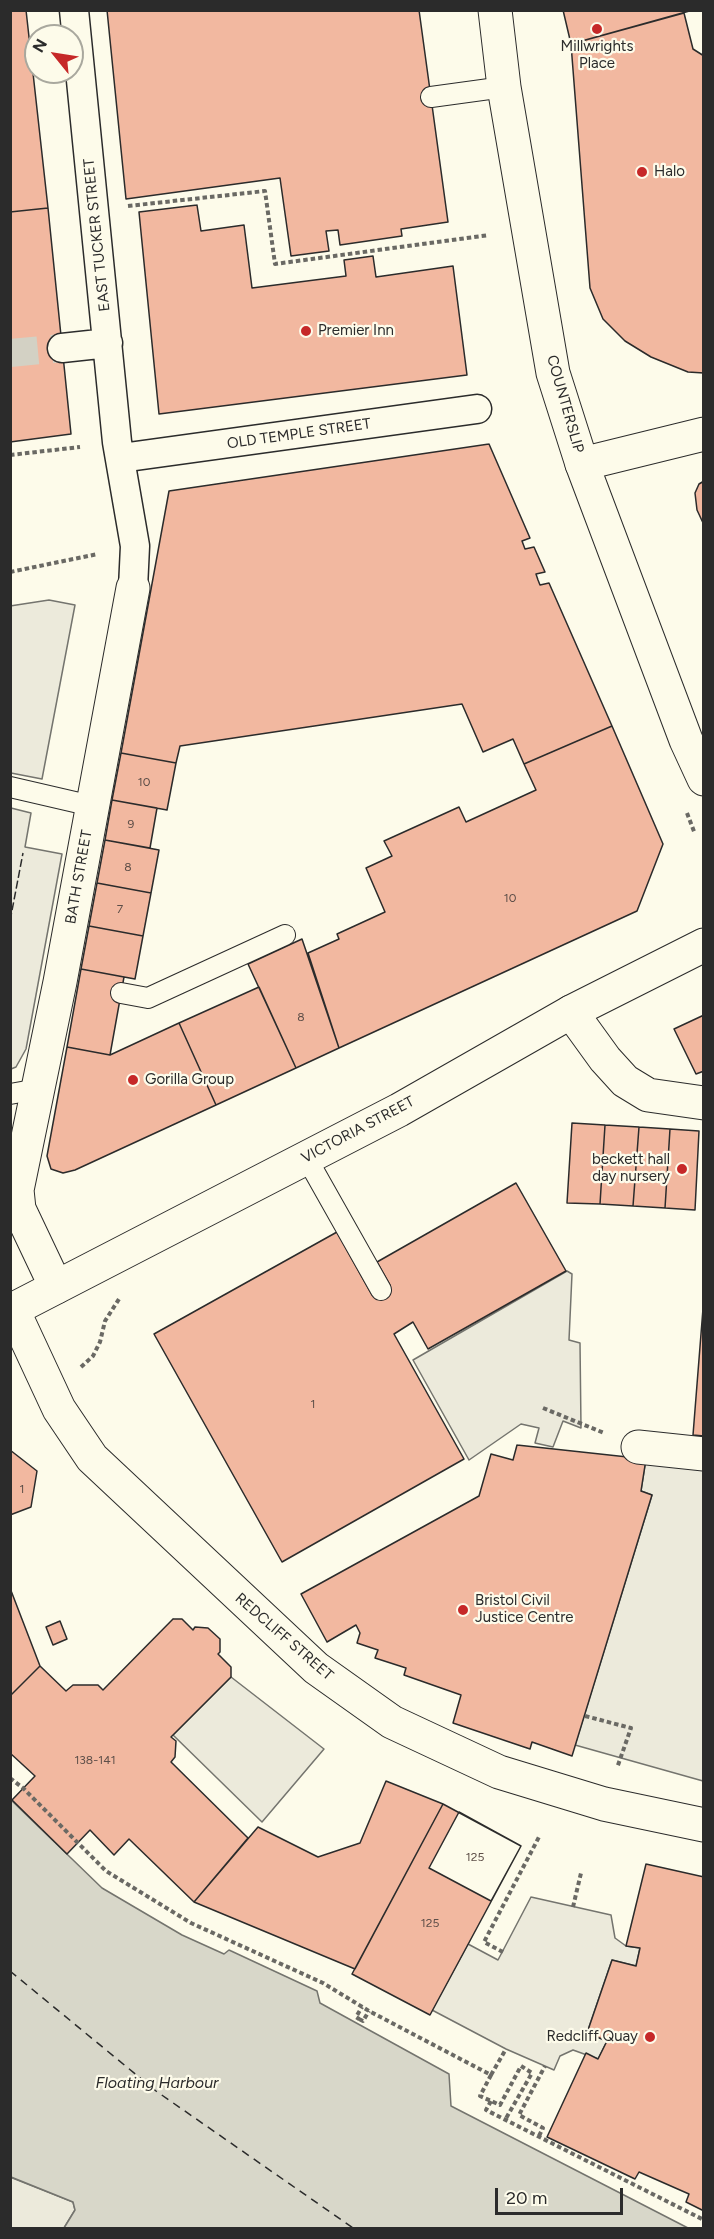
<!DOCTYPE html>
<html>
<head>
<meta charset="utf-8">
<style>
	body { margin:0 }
	#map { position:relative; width:714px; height:2239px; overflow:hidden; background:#fdfbea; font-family:Figtree,sans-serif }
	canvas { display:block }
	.frame { position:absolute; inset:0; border:12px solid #2b2b2b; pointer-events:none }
	.north { position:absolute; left:24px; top:24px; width:60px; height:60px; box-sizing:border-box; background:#fdfbea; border:2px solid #a9a89e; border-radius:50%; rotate:300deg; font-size:16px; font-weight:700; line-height:24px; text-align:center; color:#2b2b2b }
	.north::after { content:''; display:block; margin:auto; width:21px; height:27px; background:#c62828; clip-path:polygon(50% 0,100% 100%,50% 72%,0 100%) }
	.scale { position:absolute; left:495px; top:2188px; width:128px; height:27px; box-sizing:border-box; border:3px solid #2b2b2b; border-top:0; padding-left:8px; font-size:18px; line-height:21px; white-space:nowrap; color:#2b2b2b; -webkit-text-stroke:4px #fdfbea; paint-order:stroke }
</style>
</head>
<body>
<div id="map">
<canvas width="714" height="2239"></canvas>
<div class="frame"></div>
<div class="north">N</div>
<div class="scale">20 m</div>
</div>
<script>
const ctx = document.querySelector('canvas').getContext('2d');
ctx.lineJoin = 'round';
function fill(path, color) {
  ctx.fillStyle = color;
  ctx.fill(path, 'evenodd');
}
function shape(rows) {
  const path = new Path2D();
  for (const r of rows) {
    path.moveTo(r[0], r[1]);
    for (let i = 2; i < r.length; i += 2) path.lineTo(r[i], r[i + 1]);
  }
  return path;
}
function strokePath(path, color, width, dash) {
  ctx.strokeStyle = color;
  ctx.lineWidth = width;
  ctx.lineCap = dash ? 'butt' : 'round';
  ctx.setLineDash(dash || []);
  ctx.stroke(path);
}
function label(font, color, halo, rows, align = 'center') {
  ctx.font = font + ' Figtree,sans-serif';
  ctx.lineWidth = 4.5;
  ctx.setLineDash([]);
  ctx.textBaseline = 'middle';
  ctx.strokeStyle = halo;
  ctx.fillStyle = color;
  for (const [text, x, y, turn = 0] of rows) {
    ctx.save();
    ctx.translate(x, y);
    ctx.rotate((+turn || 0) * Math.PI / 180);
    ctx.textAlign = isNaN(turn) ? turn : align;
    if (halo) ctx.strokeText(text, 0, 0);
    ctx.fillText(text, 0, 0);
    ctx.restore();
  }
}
const parking = shape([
	[49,600,75,605,42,779,11,773,10,606,49,600],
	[11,808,31,813,25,847,62,854,26,1049,16,1067,11,1069,11,808],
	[567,1271,572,1274,569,1340,580,1343,581,1428,563,1421,553,1447,535,1443,539,1428,521,1424,469,1460,413,1360,567,1271],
	[646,1459,703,1469,703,1781,575,1745,652,1495,641,1491,646,1459],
	[231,1677,324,1749,262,1822,173,1735,231,1677],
	[531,1897,611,1915,615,1938,626,1946,640,1948,636,1966,612,1960,587,2033,607,2041,598,2059,573,2050,560,2056,554,2070,506,2049,432,2010,468,1944,498,1960,531,1897],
	[10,2177,73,2202,75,2210,64,2228,11,2228,10,2177]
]);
fill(parking, '#eceadb');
strokePath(parking, '#74746e', 1.5);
const water = shape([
	[10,1799,102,1888,182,1935,224,1954,229,1950,317,1991,320,2003,449,2074,451,2106,688,2228,64,2228,75,2210,73,2202,11,2177,10,1799]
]);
fill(water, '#d8d7c9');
strokePath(water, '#74746e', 1.5);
strokePath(shape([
	[10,1971,156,2091,353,2228]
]), '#2b2b2b', 1.5, [8, 6]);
const building = shape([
	[10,10,26,10,48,208,10,212,10,10],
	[107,10,419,10,448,222,401,229,402,236,340,245,338,230,326,231,329,251,291,256,280,178,126,199,107,10],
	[563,10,693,10,571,44,563,10],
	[684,13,693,49,704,56,704,373,688,372,651,357,625,341,603,319,590,288,571,44,684,13],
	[197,205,201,231,244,225,252,288,346,276,344,260,373,256,376,277,453,266,467,375,159,414,139,212,197,205],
	[48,208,71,434,10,442,10,212,48,208],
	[489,444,530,538,522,541,525,549,534,547,545,572,536,574,538,580,540,585,549,583,612,726,524,764,513,739,483,752,462,704,180,746,176,763,121,753,169,491,489,444],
	[704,481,704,525,697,510,695,493,699,484,704,481],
	[612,726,663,844,637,911,339,1048,308,953,339,939,337,934,385,912,366,868,392,856,384,841,459,807,466,822,536,790,524,764,612,726],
	[121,753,176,763,167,810,112,800,121,753],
	[112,800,157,808,150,848,105,840,112,800],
	[105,840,159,850,151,893,97,883,105,840],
	[97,883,151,893,143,936,89,926,97,883],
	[89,926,143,936,135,979,81,969,89,926],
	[302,939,339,1048,296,1068,248,964,302,939],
	[81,969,124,977,110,1055,67,1047,81,969],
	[259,987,296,1068,216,1105,179,1023,259,987],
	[704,1015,704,1071,696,1074,674,1029,704,1015],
	[179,1023,216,1105,75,1170,63,1173,51,1169,47,1156,67,1047,110,1055,179,1023],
	[572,1123,605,1125,600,1204,567,1203,572,1123],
	[605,1125,639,1127,633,1206,600,1204,605,1125],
	[639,1127,670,1129,665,1208,633,1206,639,1127],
	[670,1129,699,1131,695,1210,665,1208,670,1129],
	[516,1183,566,1271,428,1349,413,1322,394,1334,464,1459,282,1562,154,1334,337,1232,372,1295,390,1285,377,1262,516,1183],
	[704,1296,704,1436,693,1435,704,1296],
	[517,1445,646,1459,641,1491,652,1495,572,1756,532,1742,530,1749,453,1723,461,1695,404,1675,406,1668,375,1658,378,1650,357,1643,360,1633,356,1625,327,1642,301,1594,479,1496,491,1454,513,1460,517,1445],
	[10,1450,37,1471,31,1507,10,1515,10,1450],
	[10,1588,40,1666,10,1696,10,1588],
	[173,1619,182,1619,193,1630,195,1627,208,1628,220,1639,220,1652,218,1654,231,1667,231,1677,171,1737,176,1741,175,1757,171,1762,248,1838,194,1902,129,1839,114,1855,90,1830,67,1854,12,1800,35,1776,10,1753,10,1696,40,1666,66,1691,73,1685,98,1685,103,1690,173,1619],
	[60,1621,67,1639,53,1645,46,1627,60,1621],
	[386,1781,443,1804,355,1969,194,1902,258,1827,318,1857,360,1843,386,1781],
	[443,1804,521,1846,430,2015,352,1974,443,1804],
	[459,1812,521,1846,491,1901,429,1868,459,1812],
	[646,1864,704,1877,704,2211,686,2202,689,2194,639,2172,635,2179,547,2137,586,2053,598,2059,607,2041,587,2033,612,1960,636,1966,640,1948,626,1946,646,1864]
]);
fill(building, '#f2b8a0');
strokePath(building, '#2b2b2b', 1.5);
strokePath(shape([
	[10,353,62,348]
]), '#d3d1c4', 28, [28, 14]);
const service = shape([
	[431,97,504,87],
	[10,787,92,806],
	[121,993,148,998,285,935],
	[10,1094,38,1089],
	[306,1157,381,1290]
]);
const pedestrian = shape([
	[74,10,117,442,135,546,133,588],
	[62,348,108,343],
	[121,458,477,409]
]);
const minor = shape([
	[582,464,704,434],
	[571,1012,605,1059,625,1081,648,1095,704,1103],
	[56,1287,19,1209,17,1190,60,982,133,588],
	[13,1310,59,1409,92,1458,316,1668,392,1722,499,1772,604,1804,704,1825],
	[638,1447,704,1454]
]);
const tertiary = shape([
	[495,10,504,87,553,373,582,464,686,740,704,779]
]);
const secondary = shape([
	[10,1311,399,1110,571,1012,704,945]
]);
strokePath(service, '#2b2b2b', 22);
strokePath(pedestrian, '#2b2b2b', 31);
strokePath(minor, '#2b2b2b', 35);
strokePath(tertiary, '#2b2b2b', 35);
strokePath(secondary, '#2b2b2b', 35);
strokePath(shape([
	[128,206,265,191,275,264,489,235],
	[10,455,80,447],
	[10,572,98,554],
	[687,813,695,834],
	[81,1367,93,1356,100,1342,105,1321,119,1299],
	[543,1408,604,1433],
	[585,1716,631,1728,617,1768],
	[10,1778,23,1788,106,1871,191,1923,323,1983,369,2011,491,2075,480,2096,500,2105,521,2066,532,2073,505,2120],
	[573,1907,581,1873],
	[503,1952,484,1942,539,1837],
	[359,2019,363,2021,369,2011],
	[358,2020,359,2019,356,2017,362,2007],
	[491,2075,506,2049],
	[491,2101,486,2110,704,2220],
	[539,2136,543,2128,519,2115,545,2066]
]), '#6a6964', 4, [4.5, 3]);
strokePath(service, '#fdfbea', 20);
strokePath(pedestrian, '#fdfbea', 28);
strokePath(minor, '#fdfbea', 33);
strokePath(tertiary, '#fdfbea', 33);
strokePath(secondary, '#fdfbea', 33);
strokePath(shape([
	[10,921,23,853]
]), '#2b2b2b', 1.5, [8, 3]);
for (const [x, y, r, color] of [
	[597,29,6,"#c62828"],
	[642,172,6,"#c62828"],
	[306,331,6,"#c62828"],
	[133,1080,6,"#c62828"],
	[682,1169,6,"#c62828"],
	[463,1610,6,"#c62828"],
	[650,2037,6,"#c62828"]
]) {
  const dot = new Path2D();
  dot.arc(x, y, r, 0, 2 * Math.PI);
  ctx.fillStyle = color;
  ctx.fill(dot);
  strokePath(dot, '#fdfbea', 2);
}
label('12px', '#5d4e48', null, [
	["10",144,782],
	["9",131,824],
	["8",128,867],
	["10",510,898],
	["7",120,909],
	["8",301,1017],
	["1",313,1404],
	["1",22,1489],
	["138-141",95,1760],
	["125",475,1857],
	["125",430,1923]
]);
label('15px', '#2b2b2b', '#fdfbea', [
	["Millwrights",597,47,"center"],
	["Place",597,64,"center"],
	["Halo",654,172],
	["Premier Inn",318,331],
	["Gorilla Group",145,1080],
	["beckett hall",670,1160,"right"],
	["day nursery",670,1177,"right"],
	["Bristol Civil",475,1601],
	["Justice Centre",475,1618],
	["Redcliff Quay",638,2037,"right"]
], 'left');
label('15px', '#2b2b2b', '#fdfbea', [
	["EAST TUCKER STREET",97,235,-96],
	["COUNTERSLIP",565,404,74],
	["OLD TEMPLE STREET",299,434,-8],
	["BATH STREET",79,877,-80],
	["VICTORIA STREET",358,1130,-28],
	["REDCLIFF STREET",284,1637,41]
]);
label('italic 16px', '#2b2b2b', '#fdfbea', [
	["Floating Harbour",157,2083]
]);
</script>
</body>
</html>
